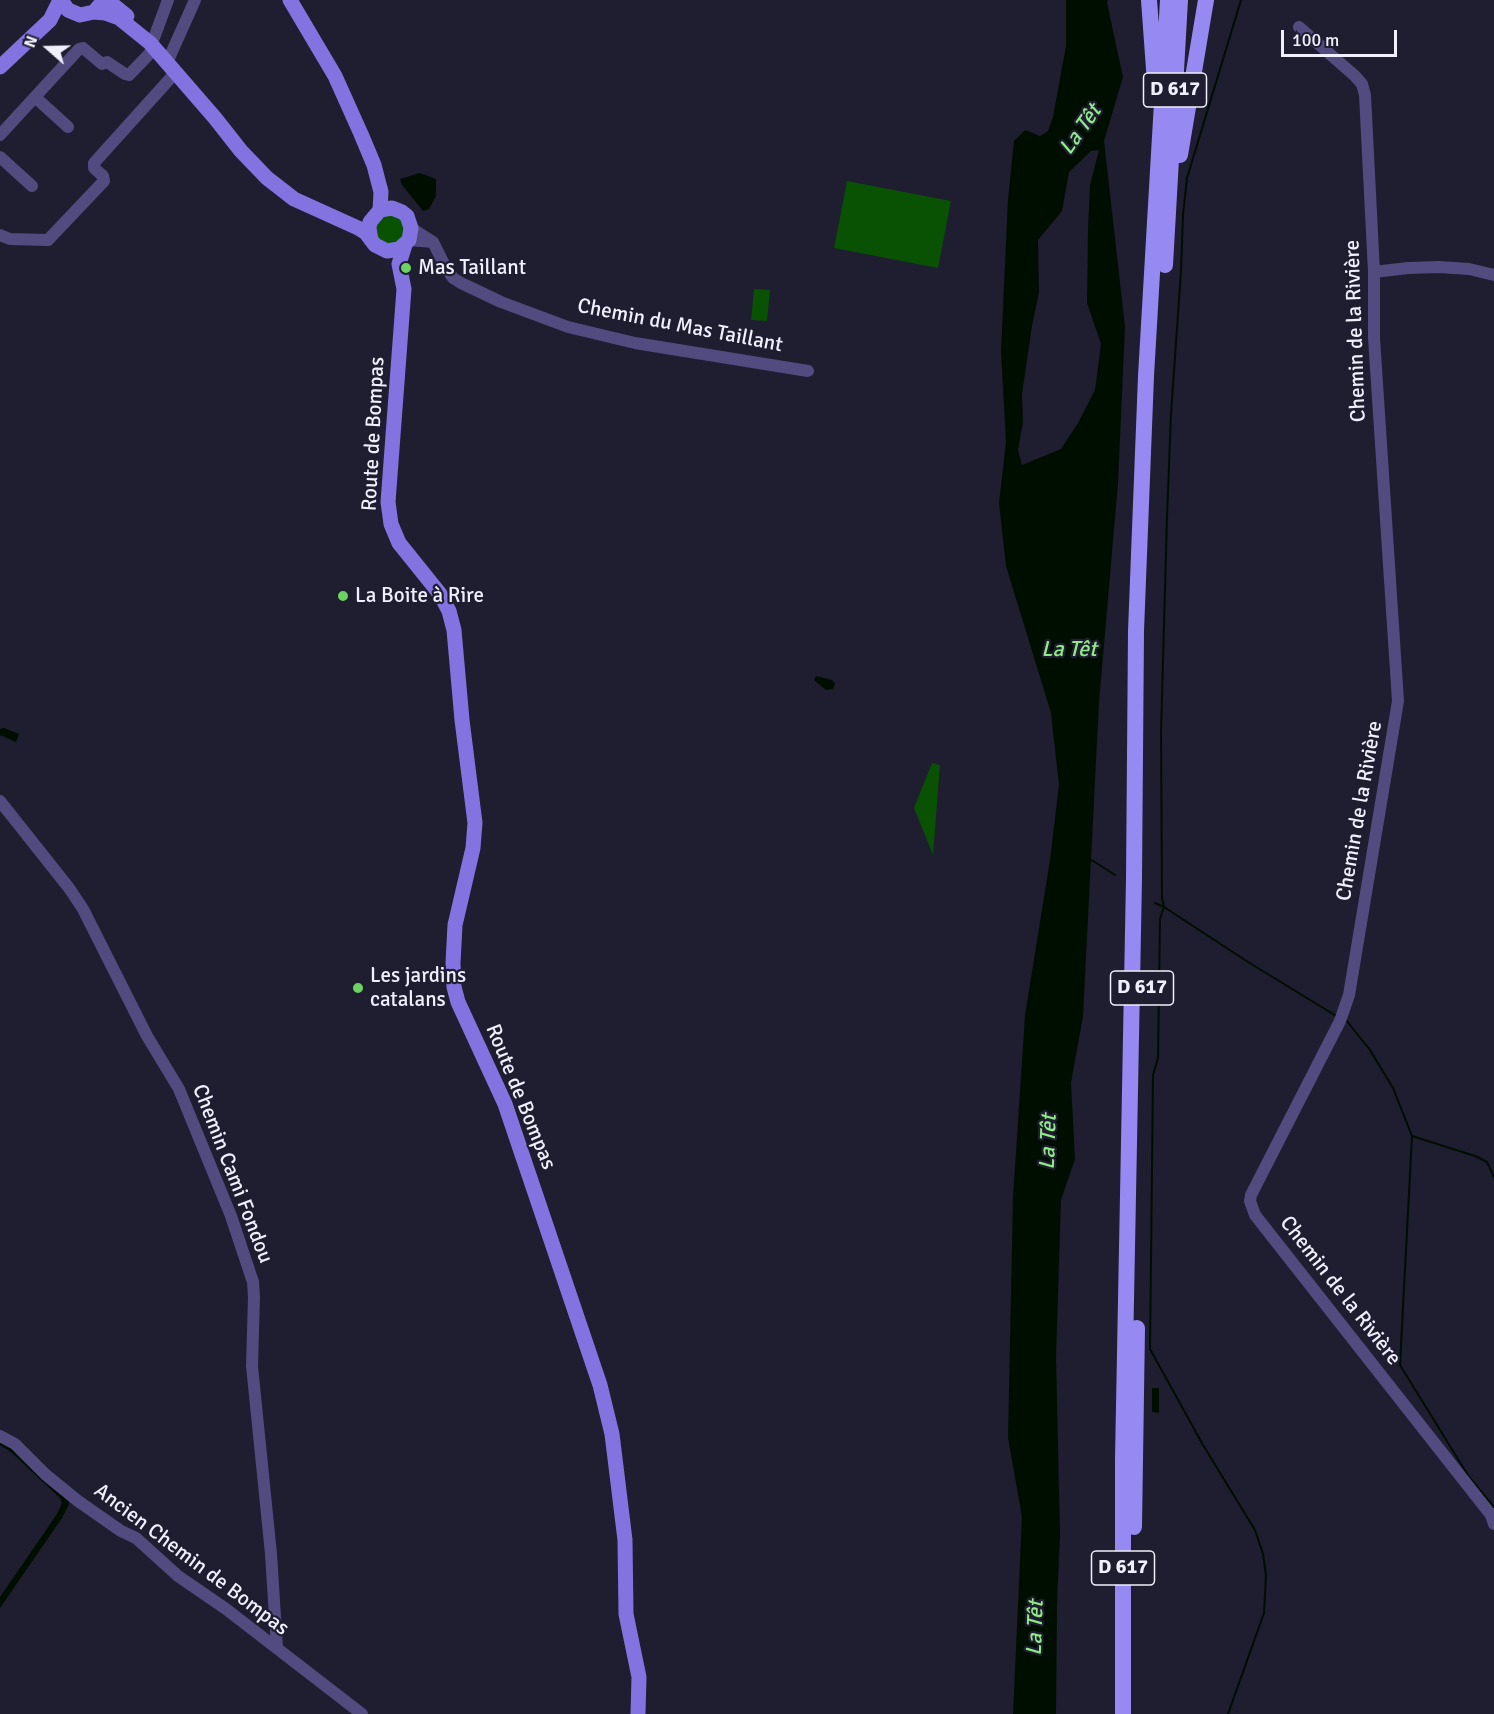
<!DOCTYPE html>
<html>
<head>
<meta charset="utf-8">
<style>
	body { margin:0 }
	#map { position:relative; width:1494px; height:1714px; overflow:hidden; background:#1f1d30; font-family:Signika,sans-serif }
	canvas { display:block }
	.north { position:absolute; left:18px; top:18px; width:60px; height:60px; -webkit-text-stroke:4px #1f1d30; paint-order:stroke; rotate:290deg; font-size:16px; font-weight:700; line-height:24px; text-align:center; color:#f0effd }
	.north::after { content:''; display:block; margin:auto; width:21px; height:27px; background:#f0effd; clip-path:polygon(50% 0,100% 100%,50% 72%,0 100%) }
	.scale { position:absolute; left:1281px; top:30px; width:116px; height:27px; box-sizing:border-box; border:3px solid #f0effd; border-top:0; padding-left:8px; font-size:18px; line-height:21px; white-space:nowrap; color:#f0effd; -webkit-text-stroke:4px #1f1d30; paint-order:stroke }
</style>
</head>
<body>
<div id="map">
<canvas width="1494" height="1714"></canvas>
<div class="north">N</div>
<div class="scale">100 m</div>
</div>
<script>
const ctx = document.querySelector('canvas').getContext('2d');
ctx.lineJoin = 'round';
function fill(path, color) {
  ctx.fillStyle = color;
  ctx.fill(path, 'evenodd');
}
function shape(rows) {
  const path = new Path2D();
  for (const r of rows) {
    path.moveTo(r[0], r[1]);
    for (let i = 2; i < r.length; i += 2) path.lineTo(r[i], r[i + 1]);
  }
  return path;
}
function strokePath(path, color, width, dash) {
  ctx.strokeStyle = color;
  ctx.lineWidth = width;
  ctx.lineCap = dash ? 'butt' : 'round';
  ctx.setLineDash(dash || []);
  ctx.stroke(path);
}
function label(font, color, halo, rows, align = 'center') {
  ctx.font = font + ' Signika,sans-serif';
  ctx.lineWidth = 4.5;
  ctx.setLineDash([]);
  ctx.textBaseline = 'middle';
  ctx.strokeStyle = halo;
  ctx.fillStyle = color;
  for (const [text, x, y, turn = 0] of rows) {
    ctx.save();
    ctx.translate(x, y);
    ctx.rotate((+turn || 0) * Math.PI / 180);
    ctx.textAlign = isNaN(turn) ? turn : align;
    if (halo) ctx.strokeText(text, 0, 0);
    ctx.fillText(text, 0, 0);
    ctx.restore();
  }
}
fill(shape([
	[847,181,951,201,938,268,834,248],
	[388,214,403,220,405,235,393,245,378,239,376,224,379,219],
	[754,289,770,290,767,321,751,320],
	[932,763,940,765,933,855,914,808]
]), '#095103');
fill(shape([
	[1066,0,1108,0,1107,3,1123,77,1104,141,1125,327,1118,483,1099,702,1083,1016,1071,1083,1075,1159,1061,1200,1056,1357,1060,1535,1057,1603,1056,1714,1013,1714,1022,1517,1008,1438,1013,1198,1025,1015,1050,860,1059,785,1051,713,1006,566,999,503,1006,442,1001,351,1008,199,1014,141,1025,130,1040,136,1048,131,1053,117,1066,46],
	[1099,150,1090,185,1088,230,1087,303,1101,344,1095,390,1078,423,1061,449,1022,465,1018,450,1023,422,1022,394,1032,326,1039,292,1038,240,1062,211,1069,172,1091,151],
	[420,173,436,179,436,196,429,209,423,211,402,185,400,179],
	[816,676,832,680,835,684,833,689,826,690,814,680],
	[4,728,19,734,16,742,0,735,0,729],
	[1152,1388,1159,1388,1159,1413,1152,1412],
	[0,1438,67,1495,69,1504,62,1518,0,1608,0,1597,57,1514,62,1503,60,1498,11,1452,0,1445]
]), '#000e00');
strokePath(shape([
	[1090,859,1115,875],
	[1155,903,1164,907,1248,962,1338,1017],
	[1346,1020,1370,1050,1393,1088,1412,1136,1400,1365,1469,1477,1494,1507],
	[1412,1136,1475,1156,1487,1162,1494,1177],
	[1228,1714,1264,1613,1266,1575,1263,1554,1255,1530,1203,1445,1150,1349,1153,1075,1158,1058,1160,919,1164,907,1162,898,1161,733,1167,517,1171,414,1181,271,1183,215,1187,178,1241,0]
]), '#000e00', 2);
strokePath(shape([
	[1299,27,1355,76,1362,84,1365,95,1374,272,1374,338,1398,701,1349,995,1340,1021,1251,1195,1250,1201,1255,1215,1491,1515,1494,1524],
	[154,38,168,0],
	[170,56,195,0],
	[35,97,68,127],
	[0,135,79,49,83,48,102,64,107,62,125,74,129,75,155,48],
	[0,157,32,186],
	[0,235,10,239,48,240,104,181,103,176,94,168,94,163,176,72],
	[409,240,433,242,411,228],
	[433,242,446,268,453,278,461,283,501,302,568,327,635,343,808,371],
	[1374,272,1408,268,1439,267,1469,269,1494,275],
	[0,801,69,888,83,909,147,1036,179,1089,231,1216,253,1282,254,1297,252,1366,271,1554,277,1648],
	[0,1436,15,1444,46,1475,78,1501,121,1531,136,1538,178,1576,226,1609,362,1714]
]), '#514b7f', 12);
strokePath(shape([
	[61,0,68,10,80,15,94,12,99,6],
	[107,0,127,16],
	[290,0,335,76,361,134,374,165,381,192,380,210],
	[94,12,105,13,119,18,150,43,215,118,241,151,267,178,294,199,358,228,366,233,375,245,387,251,399,249,409,240,411,228,407,216,402,212,392,208,380,210,370,222,369,228,371,240],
	[0,67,50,20,60,0],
	[405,245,399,264,404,289,388,502,391,524,399,543,440,594,449,611,454,630,462,720,475,823,473,848,455,925,453,963,454,987,458,1002,505,1104,600,1385,612,1434,625,1540,626,1614,639,1677,638,1714]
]), '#8273e0', 15);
strokePath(shape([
	[1149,0,1155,83],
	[1180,155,1206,0],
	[1165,265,1180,0],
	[1134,1527,1137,1328],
	[1123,1714,1123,1458,1134,879,1136,631,1146,376,1168,0]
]), '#9689f1', 16);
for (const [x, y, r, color] of [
	[406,268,6,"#6cd362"],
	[343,596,6,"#6cd362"],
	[358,988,6,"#6cd362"]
]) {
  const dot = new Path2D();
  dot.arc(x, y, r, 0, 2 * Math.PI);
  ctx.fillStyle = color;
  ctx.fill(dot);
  strokePath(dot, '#1f1d30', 2);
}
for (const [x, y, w] of [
	[1175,90,63],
	[1142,988,63],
	[1123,1568,63]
]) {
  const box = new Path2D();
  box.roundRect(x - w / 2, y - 17, w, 34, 4.5);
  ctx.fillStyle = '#1f1d30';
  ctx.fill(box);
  strokePath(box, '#f0effd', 1.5);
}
label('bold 20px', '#f0effd', null, [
	["D 617",1175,90],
	["D 617",1142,988],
	["D 617",1123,1568]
]);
label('21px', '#f0effd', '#1f1d30', [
	["Mas Taillant",418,268],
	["La Boite à Rire",355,596],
	["Les jardins",370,976],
	["catalans",370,1000]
], 'left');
label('21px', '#f0effd', '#1f1d30', [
	["Chemin du Mas Taillant",680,326,11],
	["Chemin de la Rivière",1356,331,-92],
	["Route de Bompas",374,434,-87],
	["Chemin de la Rivière",1360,811,-80],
	["Route de Bompas",520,1097,68],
	["Chemin Cami Fondou",232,1174,69],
	["Chemin de la Rivière",1340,1291,52],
	["Ancien Chemin de Bompas",191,1560,37]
]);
label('italic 22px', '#91ea88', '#1f1d30', [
	["La Têt",1081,130,-55],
	["La Têt",1069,650],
	["La Têt",1049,1142,-88],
	["La Têt",1036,1628,-88]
]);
</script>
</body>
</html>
